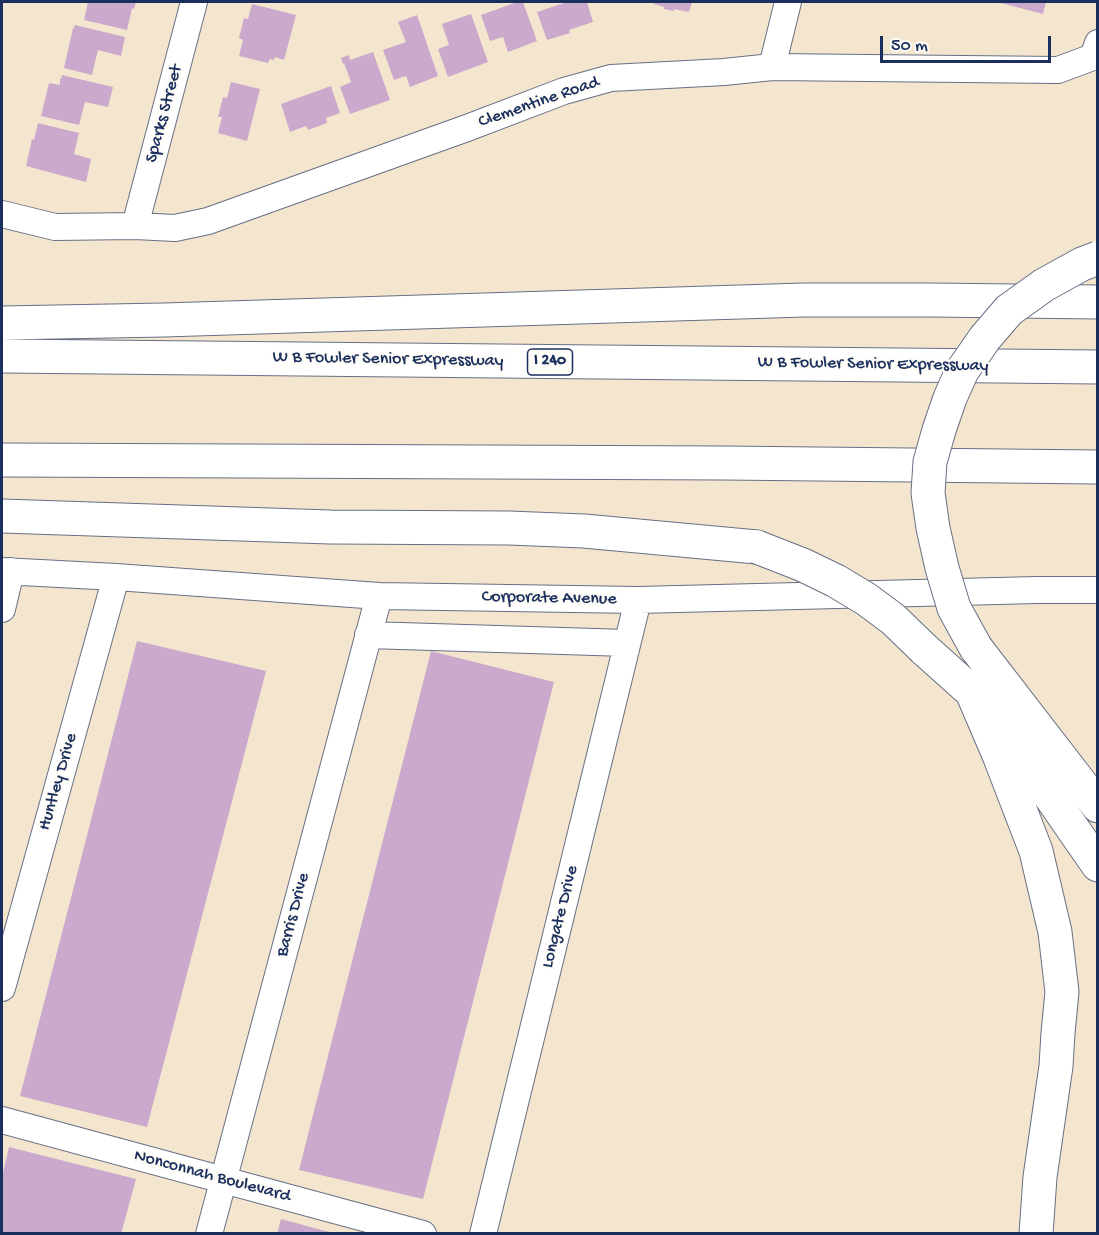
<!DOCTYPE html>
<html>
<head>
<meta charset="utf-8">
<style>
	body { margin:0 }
	#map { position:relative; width:1099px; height:1235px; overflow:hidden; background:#f4e6ce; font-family:"Gochi Hand",sans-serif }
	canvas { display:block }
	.frame { position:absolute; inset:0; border:3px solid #1b2f5e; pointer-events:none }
	.scale { position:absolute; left:880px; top:36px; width:171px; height:27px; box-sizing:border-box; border:3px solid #1b2f5e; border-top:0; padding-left:8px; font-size:18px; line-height:21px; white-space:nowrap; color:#1b2f5e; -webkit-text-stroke:4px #fdfcf7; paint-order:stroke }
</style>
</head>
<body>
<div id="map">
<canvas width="1099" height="1235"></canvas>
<div class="frame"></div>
<div class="scale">50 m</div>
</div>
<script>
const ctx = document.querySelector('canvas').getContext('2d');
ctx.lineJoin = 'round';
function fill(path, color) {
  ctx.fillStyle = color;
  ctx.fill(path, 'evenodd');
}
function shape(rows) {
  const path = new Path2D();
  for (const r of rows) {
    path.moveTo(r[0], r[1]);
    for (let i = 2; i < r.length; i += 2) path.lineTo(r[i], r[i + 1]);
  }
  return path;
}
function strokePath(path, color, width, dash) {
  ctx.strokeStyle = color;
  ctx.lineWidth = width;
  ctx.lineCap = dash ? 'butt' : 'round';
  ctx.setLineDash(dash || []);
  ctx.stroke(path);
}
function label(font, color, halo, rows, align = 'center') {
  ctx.font = font + ' "Gochi Hand",sans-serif';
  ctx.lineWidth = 5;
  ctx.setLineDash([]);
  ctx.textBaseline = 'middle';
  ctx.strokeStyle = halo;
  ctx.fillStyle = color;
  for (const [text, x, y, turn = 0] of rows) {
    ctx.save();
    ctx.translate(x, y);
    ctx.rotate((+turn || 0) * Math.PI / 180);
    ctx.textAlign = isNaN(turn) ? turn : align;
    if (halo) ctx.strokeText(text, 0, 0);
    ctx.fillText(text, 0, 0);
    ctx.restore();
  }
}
fill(shape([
	[88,2,136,2,134,9,132,8,127,30,84,20],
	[517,2,523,2,537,41,508,52,503,37,490,41,481,15],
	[567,2,587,2,593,22,569,30,570,33,547,40,537,12],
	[654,2,692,2,689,12,674,9,674,11,664,9,664,7,654,4],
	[997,2,1046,2,1043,14],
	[252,4,296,15,284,60,275,57,274,60,270,59,268,63,239,56,243,40,239,38,244,18,248,19],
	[471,14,488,62,448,77,438,49,449,45,442,24],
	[417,15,438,76,410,87,406,76,394,80,383,50,406,42,398,22],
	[75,25,125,37,121,56,98,50,92,75,64,68,73,28,74,28],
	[373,52,390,100,350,114,340,87,351,82,344,63,343,64,341,58,349,55,350,60],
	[62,75,113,87,108,107,85,102,79,125,41,116,49,83,60,85,60,79,61,79],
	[231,82,260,89,247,141,218,133,222,117,218,117,223,97,227,98],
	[331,86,340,113,326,118,327,123,308,130,306,126,290,132,281,104],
	[38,123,79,133,74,154,91,159,86,182,26,166,32,139,34,140],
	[137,641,266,671,147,1127,20,1096],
	[431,651,554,682,423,1199,299,1170],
	[9,1147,136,1179,121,1234,2,1234,2,1177],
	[281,1219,333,1233,333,1234,277,1234]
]), '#cba9cd');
const minor = shape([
	[772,67,788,2],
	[2,214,55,227,135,226,175,228,208,221,467,128,564,91,611,78,724,72,772,67,1058,70,1093,57,1098,43],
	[135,226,194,2],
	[2,571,116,577,379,596,638,600,1037,590,1098,590],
	[2,609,11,571],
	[368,635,627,643],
	[2,988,116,577],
	[2,1120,423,1234],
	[209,1234,379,596],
	[483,1234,638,600]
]);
const highway = shape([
	[2,323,164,320,804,300,931,300,1098,302],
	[2,356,1098,367],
	[2,460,724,463,1098,467],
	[2,516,330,527,509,528,584,531,757,547],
	[976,648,1098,806],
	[924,649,972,692,1037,777,1098,865],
	[972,692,999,755,1036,851,1055,932,1062,992,1058,1033,1056,1066,1040,1177,1036,1234]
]);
strokePath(minor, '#676f85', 28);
strokePath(highway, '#676f85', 35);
strokePath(minor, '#fff', 26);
strokePath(highway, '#fff', 33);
const highwayBridge = shape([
	[757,547,803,565,836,581,866,599,893,619,924,649],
	[976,648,954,608,942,568,933,528,928,493,930,462,939,430,950,398,962,371,985,338,1009,310,1044,285,1082,264,1098,258]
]);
strokePath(highwayBridge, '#676f85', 35, []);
strokePath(highwayBridge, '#fff', 33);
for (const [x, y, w] of [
	[550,362,45]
]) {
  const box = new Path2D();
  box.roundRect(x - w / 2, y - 13, w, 26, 4.5);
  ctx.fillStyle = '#fdfcf7';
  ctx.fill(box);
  strokePath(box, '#1b2f5e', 1.5);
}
label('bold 16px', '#1b2f5e', null, [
	["I 240",550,362]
]);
label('18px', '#1b2f5e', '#fdfcf7', [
	["Clementine Road",539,103,-19],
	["Sparks Street",165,114,-75],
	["W B Fowler Senior Expressway",388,360,1],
	["W B Fowler Senior Expressway",873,365,1],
	["Corporate Avenue",549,599,1],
	["Huntley Drive",59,782,-74],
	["Barris Drive",294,915,-75],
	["Longate Drive",561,917,-76],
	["Nonconnah Boulevard",212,1177,15]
]);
</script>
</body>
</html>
